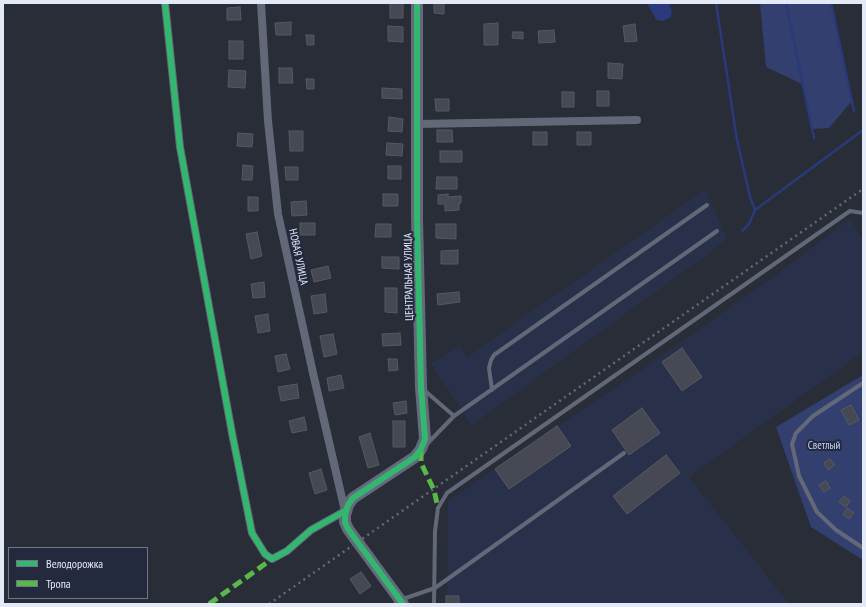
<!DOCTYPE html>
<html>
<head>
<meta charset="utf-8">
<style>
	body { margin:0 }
	#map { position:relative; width:866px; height:607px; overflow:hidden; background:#292d38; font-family:"PT Sans Narrow",sans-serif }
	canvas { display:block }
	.frame { position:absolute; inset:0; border:4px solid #e4e9f7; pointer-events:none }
	.legend { position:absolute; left:8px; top:547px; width:140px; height:52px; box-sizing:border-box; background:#232a3e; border:1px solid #707688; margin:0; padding:5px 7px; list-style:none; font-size:12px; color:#e4e9f7 }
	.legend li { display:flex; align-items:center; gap:8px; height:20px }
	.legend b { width:20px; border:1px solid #707688 }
</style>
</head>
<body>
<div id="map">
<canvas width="866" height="607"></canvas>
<div class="frame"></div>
<ul class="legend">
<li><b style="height:5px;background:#33b770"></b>Велодорожка</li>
<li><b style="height:5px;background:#58b947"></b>Тропа</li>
</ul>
</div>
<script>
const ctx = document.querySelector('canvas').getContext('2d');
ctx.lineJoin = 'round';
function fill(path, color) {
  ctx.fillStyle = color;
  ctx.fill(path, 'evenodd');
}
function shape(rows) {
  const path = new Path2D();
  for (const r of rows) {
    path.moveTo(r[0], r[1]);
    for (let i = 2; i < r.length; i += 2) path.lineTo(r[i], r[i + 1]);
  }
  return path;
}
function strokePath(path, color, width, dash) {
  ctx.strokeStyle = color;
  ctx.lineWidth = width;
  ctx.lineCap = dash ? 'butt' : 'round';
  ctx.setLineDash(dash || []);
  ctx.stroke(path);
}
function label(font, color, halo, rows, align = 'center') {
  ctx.font = font + ' "PT Sans Narrow",sans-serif';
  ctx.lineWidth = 4;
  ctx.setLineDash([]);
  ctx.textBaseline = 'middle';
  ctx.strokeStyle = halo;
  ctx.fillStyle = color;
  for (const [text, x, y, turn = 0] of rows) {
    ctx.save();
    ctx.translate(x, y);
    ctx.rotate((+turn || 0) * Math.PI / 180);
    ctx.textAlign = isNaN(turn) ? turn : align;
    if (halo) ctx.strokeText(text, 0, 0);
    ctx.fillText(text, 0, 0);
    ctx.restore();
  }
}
fill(shape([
	[706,189,727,240,472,425,431,364,459,345,467,357],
	[850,218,863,241,863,352,689,477,789,604,447,604,448,501,647,366,782,271]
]), '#29314a');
fill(shape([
	[760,3,831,3,852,101,829,128,812,129,802,84,766,67],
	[863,375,863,560,811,527,776,427]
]), '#33406f');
fill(shape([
	[647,3,669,3,672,12,671,17,663,21,656,20]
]), '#293979');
strokePath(shape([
	[716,3,737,140,750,197,755,210],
	[786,3,814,138],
	[831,3,854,111],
	[742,231,749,224,755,210,863,130]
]), '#293979', 2.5);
const building = shape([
	[390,3,403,3,403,18,390,18,390,3],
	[434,3,444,3,444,14,434,13,434,3],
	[240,7,241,20,227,20,227,8,240,7],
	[291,22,291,35,276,35,275,23,291,22],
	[498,23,498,45,484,45,484,24,498,23],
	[635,24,637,41,625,42,623,26,635,24],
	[388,26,403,27,403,42,388,41,388,26],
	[554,30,555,42,539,43,538,31,554,30],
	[513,32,523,32,523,39,512,38,513,32],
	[306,35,314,35,314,45,307,45,306,35],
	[229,41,243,41,243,59,229,59,229,41],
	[608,63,623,64,622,79,608,78,608,63],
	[279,68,292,68,293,83,279,83,279,68],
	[229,70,246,71,245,88,228,87,229,70],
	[306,79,314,79,314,89,307,89,306,79],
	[382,88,402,89,402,99,382,98,382,88],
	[597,91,609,91,609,106,597,106,597,91],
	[562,92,574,92,574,107,562,107,562,92],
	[435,99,449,99,449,111,436,111,435,99],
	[389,117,403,119,402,132,388,131,389,117],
	[437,130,452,130,453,142,437,142,437,130],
	[289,131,303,131,303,151,290,151,289,131],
	[533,132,547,132,547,145,533,145,533,132],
	[577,132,591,132,591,145,577,145,577,132],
	[238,133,253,134,252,147,237,146,238,133],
	[387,143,403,144,402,156,386,155,387,143],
	[440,151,462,151,462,162,440,162,440,151],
	[243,165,253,166,252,180,242,180,243,165],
	[388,166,401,166,401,179,388,179,388,166],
	[285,167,298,167,298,180,286,180,285,167],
	[437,177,457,177,457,189,436,189,437,177],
	[383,194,398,194,398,206,383,206,383,194],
	[448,194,448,197,461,196,461,203,459,203,459,210,445,211,445,204,438,204,438,195,448,194],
	[248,197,258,197,258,211,248,211,248,197],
	[306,201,307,215,292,216,291,202,306,201],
	[300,223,315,223,315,235,300,235,300,223],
	[376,224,391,224,391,237,375,237,376,224],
	[436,224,456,224,456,239,436,238,436,224],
	[257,232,262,256,251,259,246,234,257,232],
	[458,250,458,264,441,264,441,251,458,250],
	[382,257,399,257,399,269,382,268,382,257],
	[328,266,331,278,314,282,311,270,328,266],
	[264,282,265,297,253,298,251,284,264,282],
	[385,288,397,288,397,313,385,312,385,288],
	[459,292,460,302,438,305,437,294,459,292],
	[325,294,327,312,314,314,311,296,325,294],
	[268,314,270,331,258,333,255,316,268,314],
	[400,333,401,345,383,346,382,334,400,333],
	[333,334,337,354,324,357,320,336,333,334],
	[682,348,702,377,682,391,662,362,682,348],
	[286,354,290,369,278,372,275,356,286,354],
	[388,359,397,359,398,370,389,371,388,359],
	[341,375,344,388,329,391,327,378,341,375],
	[297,384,299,398,281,401,278,387,297,384],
	[406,401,407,413,395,415,393,403,406,401],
	[851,405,859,420,849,425,841,410,851,405],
	[642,408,660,433,629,455,612,430,642,408],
	[304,417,307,430,292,433,289,421,304,417],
	[393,421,405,421,405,447,393,447,393,421],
	[557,426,571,446,509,489,495,469,557,426],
	[370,433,379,465,368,468,359,437,370,433],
	[666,455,680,473,627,514,613,496,666,455],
	[830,459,835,465,828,470,824,463,830,459],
	[321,469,327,490,315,494,309,473,321,469],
	[826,481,830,488,824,492,819,485,826,481],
	[844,496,850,501,846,507,839,502,844,496],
	[847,508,854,513,849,519,843,514,847,508],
	[361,572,371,586,360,594,350,579,361,572],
	[446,596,459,596,459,604,446,604,446,596]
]);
fill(building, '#464953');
strokePath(building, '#565963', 1);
strokePath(shape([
	[863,383,813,416,796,433,792,444,799,476,817,512,836,530,863,548],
	[424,390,454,416],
	[492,390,489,368,491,360,494,355,707,205],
	[427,444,454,416,717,231],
	[395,604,400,600,435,588,624,453],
	[434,604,435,531,438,508,447,493,850,211,863,213]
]), '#626877', 4);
strokePath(shape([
	[165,3,180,147,232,433,252,533,265,554,272,559,287,551,311,530,345,511,313,373,278,214,268,121,261,3],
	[418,124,637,120]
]), '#626877', 8);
strokePath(shape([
	[403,604,348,529,345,522,345,515,348,505,353,498,415,457,421,449,425,439,421,387,417,218,417,3]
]), '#64697c', 12);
strokePath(shape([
	[269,604,863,189]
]), '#656976', 2.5, [2, 4]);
strokePath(shape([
	[421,451,421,463,434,490,438,508],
	[209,604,272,559]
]), '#58b947', 5, [10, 5]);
strokePath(shape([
	[165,3,180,147,232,433,252,533,265,554,272,559,287,551,311,530,345,511],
	[403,604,348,529,345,522,345,515,348,505,353,498,415,457,421,449,425,439,421,387,417,218,417,3]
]), '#33b770', 6);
label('11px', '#e4e9f7', '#232a3e', [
	["НОВАЯ УЛИЦА",298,257,78],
	["ЦЕНТРАЛЬНАЯ УЛИЦА",409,277,-91]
]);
label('11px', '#c4d3fc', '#232a3e', [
	["Светлый",824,446]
]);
</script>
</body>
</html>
